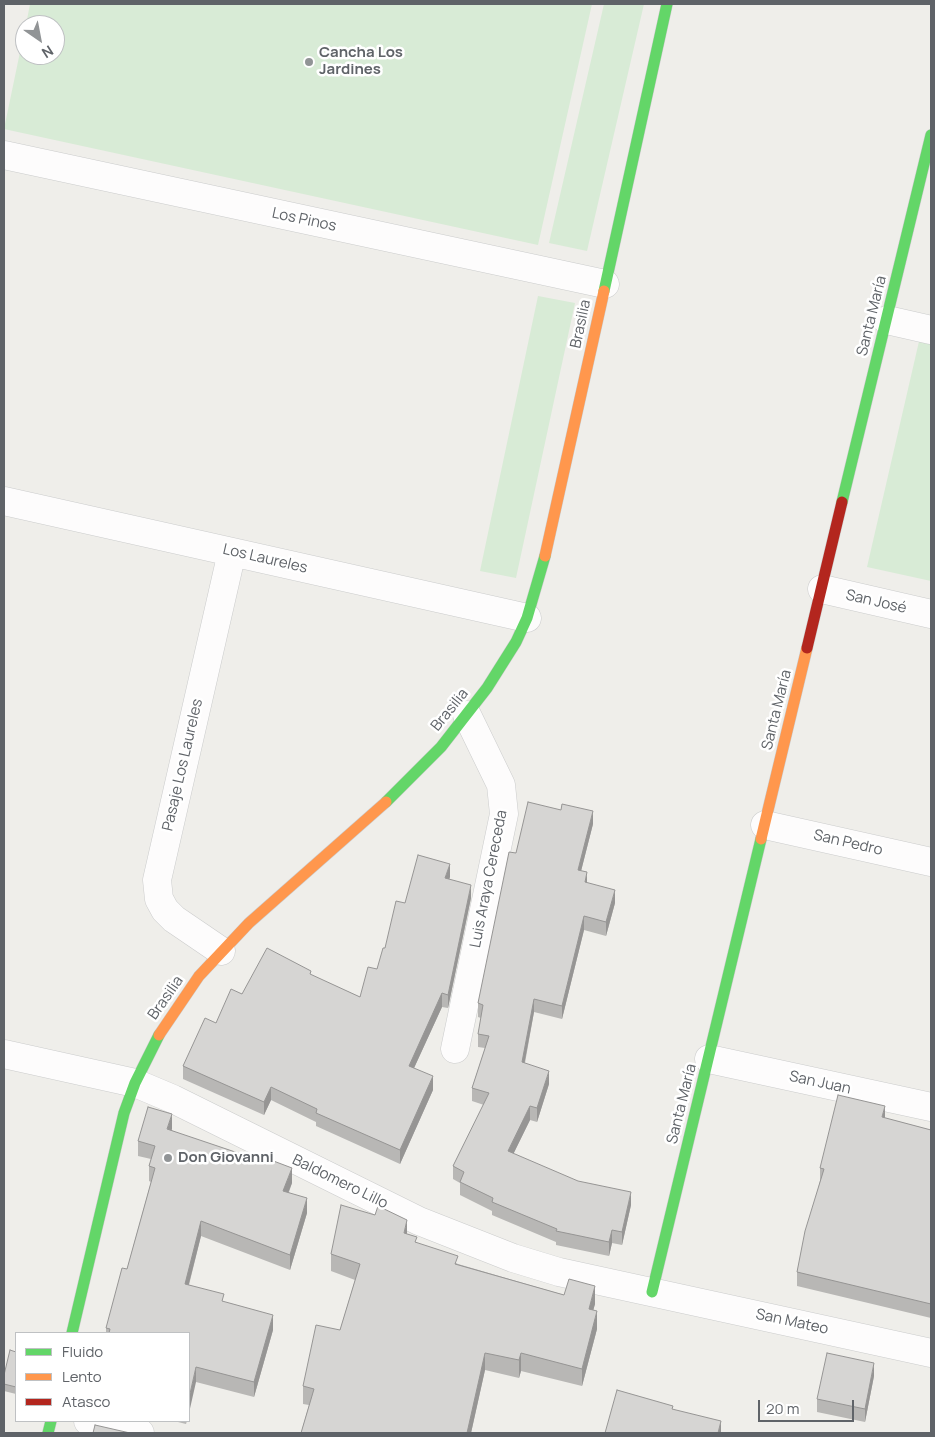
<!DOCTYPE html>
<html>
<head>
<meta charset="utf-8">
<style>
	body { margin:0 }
	#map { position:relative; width:935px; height:1437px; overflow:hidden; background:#efeeea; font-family:Manrope,sans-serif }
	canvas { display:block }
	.frame { position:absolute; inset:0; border:5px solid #5f6368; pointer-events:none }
	.legend { position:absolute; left:15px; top:1332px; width:175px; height:90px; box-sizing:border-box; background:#fff; border:1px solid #bfc1c3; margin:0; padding:6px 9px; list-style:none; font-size:15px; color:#5f6368 }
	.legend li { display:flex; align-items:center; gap:10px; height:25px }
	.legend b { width:25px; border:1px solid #bfc1c3 }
	.north { position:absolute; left:15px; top:15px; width:50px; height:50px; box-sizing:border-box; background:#fff; border:1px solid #bfc1c3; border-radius:50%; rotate:147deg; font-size:14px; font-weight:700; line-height:20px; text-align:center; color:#5f6368 }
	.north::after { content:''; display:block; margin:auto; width:18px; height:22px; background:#919496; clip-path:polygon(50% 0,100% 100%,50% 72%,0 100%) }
	.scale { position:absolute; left:758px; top:1400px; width:96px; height:22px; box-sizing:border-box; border:2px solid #5f6368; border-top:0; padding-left:6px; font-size:15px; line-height:18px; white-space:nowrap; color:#5f6368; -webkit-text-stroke:4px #fff; paint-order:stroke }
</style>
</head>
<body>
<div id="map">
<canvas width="935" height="1437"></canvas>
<div class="frame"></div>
<ul class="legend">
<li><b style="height:6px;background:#63d668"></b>Fluido</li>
<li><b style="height:6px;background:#ff974d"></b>Lento</li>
<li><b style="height:6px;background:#b3261e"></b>Atasco</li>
</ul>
<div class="north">N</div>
<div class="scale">20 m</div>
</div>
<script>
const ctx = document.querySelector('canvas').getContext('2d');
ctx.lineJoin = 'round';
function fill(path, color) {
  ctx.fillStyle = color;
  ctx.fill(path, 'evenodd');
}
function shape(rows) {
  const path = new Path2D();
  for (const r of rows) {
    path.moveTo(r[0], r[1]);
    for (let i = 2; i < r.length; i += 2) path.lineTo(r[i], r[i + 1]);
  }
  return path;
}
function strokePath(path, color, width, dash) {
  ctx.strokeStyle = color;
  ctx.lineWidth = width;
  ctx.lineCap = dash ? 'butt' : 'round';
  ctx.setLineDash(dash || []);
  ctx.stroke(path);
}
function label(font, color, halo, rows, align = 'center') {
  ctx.font = font + ' Manrope,sans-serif';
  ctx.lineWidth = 5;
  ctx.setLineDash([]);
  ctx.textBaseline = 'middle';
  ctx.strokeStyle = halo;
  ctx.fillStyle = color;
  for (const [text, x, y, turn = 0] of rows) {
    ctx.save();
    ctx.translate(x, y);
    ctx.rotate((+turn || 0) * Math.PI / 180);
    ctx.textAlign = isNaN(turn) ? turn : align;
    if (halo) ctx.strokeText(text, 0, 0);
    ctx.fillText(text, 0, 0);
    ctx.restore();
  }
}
fill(shape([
	[30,4,592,4,538,245,4,129,25,28,25,55,55,55,55,25,26,25],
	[604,4,644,4,587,251,549,243],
	[538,296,575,303,516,578,480,571],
	[920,337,931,340,931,581,867,567]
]), '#d8ebd6');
const street = shape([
	[4,155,605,284],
	[887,320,931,330],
	[4,501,527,618],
	[822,589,931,614],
	[765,825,931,862],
	[221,951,174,919,165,910,159,899,157,880,232,552],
	[455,1049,504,814,501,785,467,715],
	[4,1054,135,1083,173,1099,419,1221,513,1258,559,1272,931,1353],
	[709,1059,931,1107],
	[88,1421,140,1433]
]);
const fast = shape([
	[604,291,667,4],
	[842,502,931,135],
	[386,802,441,747,487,688,516,642,527,618,545,556],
	[652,1292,761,839],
	[72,1333,124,1113,135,1083,159,1035],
	[48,1433,51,1421]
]);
const slow = shape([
	[545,556,604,291],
	[761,839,807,648],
	[159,1035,199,976,249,923,386,802]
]);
const jam = shape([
	[807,648,842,502]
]);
strokePath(street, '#cbcccc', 29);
strokePath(fast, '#cacacb', 12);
strokePath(slow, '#cacacb', 12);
strokePath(jam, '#cacacb', 12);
strokePath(street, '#fdfcfc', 28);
strokePath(fast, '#63d668', 11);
strokePath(slow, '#ff974d', 11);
strokePath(jam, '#b3261e', 11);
fill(shape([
	[593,824,581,871,587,883,615,903,606,936,584,930,562,1019,534,1012,525,1063,549,1084,537,1122,530,1120,513,1154,631,1205,622,1245,612,1243,609,1256,556,1245,556,1242,492,1215,492,1211,460,1195,460,1183,453,1179,453,1166,484,1105,472,1101,472,1088,485,1048,478,1047,478,1034,481,1018,478,1017,478,1003,516,853],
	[450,877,449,879,471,898,448,1008,442,1007,414,1068,433,1090,400,1164,316,1126,316,1122,271,1100,264,1115,183,1079,183,1066,216,1023,242,994,311,975,360,997,377,969,385,948,405,903],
	[885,1118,931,1130,931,1318,797,1286,797,1272,820,1181,820,1168],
	[172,1129,171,1130,292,1183,289,1192,307,1213,290,1270,201,1236,189,1285,224,1302,273,1330,254,1397,196,1382,189,1333,106,1333,106,1328,127,1269,151,1182,149,1181,149,1166,151,1159,138,1156,138,1141],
	[407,1234,417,1243,458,1264,595,1304,593,1310,597,1329,582,1386,521,1371,519,1378,485,1370,471,1433,301,1433,309,1405,303,1404,303,1386,340,1330,355,1280,331,1271,331,1254],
	[16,1352,16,1394,4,1391,4,1375],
	[874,1376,865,1422,817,1412,817,1399],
	[174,1421,187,1421,186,1424]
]), '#b8b7b5');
fill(shape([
	[593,811,593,824,578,883,578,870],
	[450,864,450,877,445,891,445,878],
	[587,872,587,886,585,882],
	[471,885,471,898,448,1008,448,995],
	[615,890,615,903,606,936,606,922],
	[584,916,584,930,562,1019,562,1006],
	[442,993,442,1007,409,1079,409,1066],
	[534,999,534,1012,522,1076,522,1062],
	[549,1071,549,1084,537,1122,537,1108],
	[433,1076,433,1090,400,1164,400,1150],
	[271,1087,271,1100,264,1115,264,1102],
	[530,1106,530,1120,508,1165,508,1151],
	[885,1106,885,1120,882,1117],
	[172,1114,172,1129,167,1144,167,1129],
	[292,1168,292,1183,283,1206,283,1191],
	[631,1192,631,1205,622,1245,622,1232],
	[307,1198,307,1213,290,1270,290,1255],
	[407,1220,407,1238,404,1233],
	[201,1221,201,1236,185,1299,185,1284],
	[612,1230,612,1243,609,1256,609,1242],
	[595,1286,595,1304,589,1326,589,1309],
	[597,1311,597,1329,582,1386,582,1369],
	[273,1315,273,1330,254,1397,254,1382],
	[485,1353,485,1370,471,1433,467,1433],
	[521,1353,521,1371,519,1378,519,1360],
	[874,1363,874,1376,865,1422,865,1409],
	[196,1367,196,1382,189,1413,189,1398],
	[721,1421,721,1433,718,1433]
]), '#969594');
const building = shape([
	[528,802,561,810,562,804,593,811,578,870,587,872,585,882,615,890,606,922,584,916,562,1006,534,999,522,1062,549,1071,537,1108,530,1106,508,1151,578,1181,631,1192,622,1232,612,1230,609,1242,556,1231,557,1229,492,1202,493,1198,460,1182,464,1172,453,1166,489,1093,472,1088,489,1036,478,1034,483,1005,478,1003,509,852,516,853,528,802],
	[418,855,450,864,445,878,471,885,448,995,442,993,409,1066,433,1076,400,1150,316,1113,317,1109,271,1087,264,1102,183,1066,205,1018,216,1023,231,989,242,994,267,948,311,971,310,974,360,997,368,967,377,969,383,948,385,948,396,901,405,903,418,855],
	[838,1095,885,1106,882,1117,931,1130,931,1304,797,1272,805,1231,824,1169,820,1168,838,1095],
	[148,1107,172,1114,167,1129,253,1158,255,1154,292,1168,283,1191,307,1198,290,1255,201,1221,185,1284,224,1294,222,1301,273,1315,254,1382,196,1367,189,1398,189,1333,109,1333,110,1329,106,1328,122,1268,127,1269,155,1168,149,1166,155,1146,138,1141,148,1107],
	[341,1205,375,1215,378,1206,407,1220,404,1233,417,1237,415,1242,458,1256,455,1264,564,1295,569,1279,595,1286,589,1309,597,1311,582,1369,521,1353,519,1360,485,1353,467,1433,301,1433,314,1389,303,1386,316,1325,340,1330,360,1264,331,1254,341,1205],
	[10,1350,16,1352,16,1387,4,1384,4,1375,10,1350],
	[827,1353,874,1363,865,1409,817,1399,827,1353],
	[617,1390,673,1406,672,1409,721,1421,718,1433,605,1433,617,1390],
	[95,1425,130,1433,93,1433,95,1425]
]);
fill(building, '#d6d5d3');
strokePath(building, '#969594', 1);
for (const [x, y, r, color] of [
	[309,62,5,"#919496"],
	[168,1158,5,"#919496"]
]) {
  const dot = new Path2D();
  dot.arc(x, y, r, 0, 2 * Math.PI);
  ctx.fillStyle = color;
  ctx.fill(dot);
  strokePath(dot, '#fff', 2);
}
label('bold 15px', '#5f6368', '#fff', [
	["Cancha Los",319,53],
	["Jardines",319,70],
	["Don Giovanni",178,1158]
], 'left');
label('15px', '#5f6368', '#fff', [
	["Los Pinos",304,220,12],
	["Santa María",872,316,-76],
	["Brasilia",581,324,-78],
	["Los Laureles",265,559,13],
	["San José",876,602,13],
	["Brasilia",450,710,-51],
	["Santa María",777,710,-76],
	["Pasaje Los Laureles",183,765,-77],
	["San Pedro",848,843,13],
	["Luis Araya Cereceda",489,879,-79],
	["Brasilia",166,998,-55],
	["San Juan",820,1083,12],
	["Santa María",682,1104,-76],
	["Baldomero Lillo",340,1182,26],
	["San Mateo",792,1322,12]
]);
</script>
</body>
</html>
